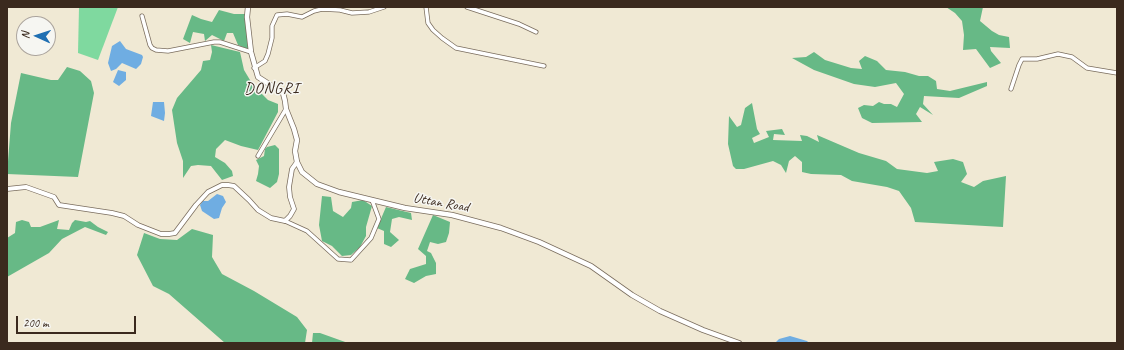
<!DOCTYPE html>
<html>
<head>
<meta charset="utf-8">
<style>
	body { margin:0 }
	#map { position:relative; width:1124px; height:350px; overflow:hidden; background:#f0e9d4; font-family:Caveat,sans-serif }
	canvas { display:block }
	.frame { position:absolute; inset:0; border:8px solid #3b2a1e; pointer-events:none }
	.north { position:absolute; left:16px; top:16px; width:40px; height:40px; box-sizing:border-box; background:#f6f6f2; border:1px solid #aba49d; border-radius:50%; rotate:273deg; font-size:11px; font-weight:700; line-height:16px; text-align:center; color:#3b2a1e }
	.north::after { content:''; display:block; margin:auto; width:14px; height:18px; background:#1f6fb2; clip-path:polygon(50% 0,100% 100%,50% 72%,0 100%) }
	.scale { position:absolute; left:16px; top:316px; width:120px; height:18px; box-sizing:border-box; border:2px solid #3b2a1e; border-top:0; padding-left:5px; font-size:12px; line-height:14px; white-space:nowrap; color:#3b2a1e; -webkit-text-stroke:3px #f6f6f2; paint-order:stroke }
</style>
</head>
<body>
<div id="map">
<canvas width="1124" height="350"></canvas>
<div class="frame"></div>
<div class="north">N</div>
<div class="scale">200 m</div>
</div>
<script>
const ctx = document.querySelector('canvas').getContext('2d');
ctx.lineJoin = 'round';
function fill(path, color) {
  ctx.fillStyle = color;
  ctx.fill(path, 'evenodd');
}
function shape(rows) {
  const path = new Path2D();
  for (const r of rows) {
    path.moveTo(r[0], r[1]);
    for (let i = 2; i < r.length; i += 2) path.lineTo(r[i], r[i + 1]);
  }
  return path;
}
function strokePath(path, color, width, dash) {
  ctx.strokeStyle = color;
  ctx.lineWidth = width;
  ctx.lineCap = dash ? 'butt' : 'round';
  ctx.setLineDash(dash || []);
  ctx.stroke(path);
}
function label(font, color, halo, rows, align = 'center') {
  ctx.font = font + ' Caveat,sans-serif';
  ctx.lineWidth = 3;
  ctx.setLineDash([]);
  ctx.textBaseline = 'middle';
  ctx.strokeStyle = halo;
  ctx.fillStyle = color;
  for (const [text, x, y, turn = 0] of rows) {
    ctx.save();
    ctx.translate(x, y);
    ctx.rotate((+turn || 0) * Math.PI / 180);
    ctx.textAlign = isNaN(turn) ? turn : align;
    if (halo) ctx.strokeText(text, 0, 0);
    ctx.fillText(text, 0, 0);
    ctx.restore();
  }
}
fill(shape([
	[79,7,118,7,98,60,78,53]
]), '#7fd99f');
fill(shape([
	[946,7,983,7,980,21,992,31,999,35,1009,37,1010,48,990,47,991,51,1001,63,990,68,976,49,963,50,964,35,962,21,955,13],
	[219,10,234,14,246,14,250,50,238,45,233,33,227,33,224,41,212,35,205,41,204,34,193,32,190,43,183,39,192,15,201,19,212,22],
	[211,45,240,52,244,70,253,85,268,100,278,104,278,112,258,150,241,146,225,140,216,149,215,157,225,163,232,171,233,176,222,180,211,166,198,165,191,166,183,178,183,161,177,143,172,110,177,98,201,70,203,61,210,60,212,52],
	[814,52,825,60,851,68,862,69,859,61,865,56,877,61,886,70,905,72,919,76,928,76,936,81,937,89,950,91,987,82,987,86,959,98,924,96,923,104,933,115,920,107,916,114,922,122,872,123,862,118,858,108,864,105,873,106,879,102,884,104,891,104,897,107,904,94,896,83,875,87,854,84,814,70,792,58,806,57],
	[67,67,80,71,91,81,94,93,78,177,7,174,11,123,21,73,51,80,58,80],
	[752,103,757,129,760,134,752,138,754,143,769,137,766,131,782,129,785,135,774,134,773,140,802,141,800,135,807,136,819,142,817,135,859,153,886,161,897,169,927,173,938,171,934,162,953,159,963,162,967,174,961,182,974,187,983,181,1006,176,1003,227,915,222,911,208,899,191,887,187,852,181,841,175,811,174,802,172,802,162,795,156,789,161,786,173,781,165,773,161,744,169,736,169,733,166,728,144,729,116,737,127,741,125,745,108],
	[275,145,279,149,279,174,277,182,270,188,256,181,258,174,259,166,256,160,264,156,265,149,267,147],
	[322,196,331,197,333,211,343,217,351,208,352,202,363,200,372,206,366,227,366,236,360,247,351,255,342,256,332,246,322,241,319,225],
	[386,207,411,213,412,220,399,217,392,219,390,232,399,240,391,247,384,244,384,231,377,228],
	[433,215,450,222,449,233,446,242,438,244,430,242,427,251,431,253,436,263,436,274,426,276,414,283,405,279,410,269,426,264,426,256,418,249],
	[22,220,29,222,31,227,40,227,59,220,57,229,69,230,72,223,75,220,86,222,90,221,98,227,108,232,106,235,85,227,62,239,49,253,7,277,7,238,15,233,16,222],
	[192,229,213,235,212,257,222,274,254,291,297,317,307,330,305,343,225,343,169,294,153,286,137,255,144,233,160,239,177,240],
	[313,333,320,333,348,343,312,343]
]), '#67b986');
fill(shape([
	[120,41,126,49,142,55,143,57,141,64,136,69,122,63,116,69,111,71,108,63,112,46],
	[118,70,126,72,126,80,119,86,113,82],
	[153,102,164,102,165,113,164,121,151,116],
	[217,194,223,196,226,202,222,208,219,218,214,219,202,211,200,205,203,201,208,201],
	[790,336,807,341,809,343,775,343,779,339]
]), '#6fade2');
const minor = shape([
	[426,7,428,23,433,30,442,38,456,48,544,66],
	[467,7,519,24,536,32],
	[142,16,150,45,152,48,156,50,168,51,214,42,220,42,251,52],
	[254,68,265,61,268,54,272,38,272,26,277,15,287,14,302,17,314,11,322,9,340,10,352,13,369,12,384,7],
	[1011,89,1019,65,1022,59,1037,59,1058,54,1072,57,1087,68,1117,73],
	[258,156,286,109],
	[285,221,307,231,338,259,351,260,371,238,379,219,372,200]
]);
const tertiary = shape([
	[7,189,26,187,54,197,59,205,112,213,124,216,138,225,161,234,169,234,175,233,196,205,208,192,222,185,228,185,234,186,249,200,258,210,271,218,285,221,290,216,294,209,290,197,289,187,292,169,297,162]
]);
const secondary = shape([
	[248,7,247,17,251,52,258,77,283,93,285,101,286,109,294,129,297,140,295,151,297,162,302,172,317,184,339,192,405,208,452,215,501,228,539,242,591,266,632,295,660,311,703,330,739,343]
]);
strokePath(minor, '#7a6d5e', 5);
strokePath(tertiary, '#7a6d5e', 5.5);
strokePath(secondary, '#7a6d5e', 6);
strokePath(minor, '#fff', 3.5);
strokePath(tertiary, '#fff', 4);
strokePath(secondary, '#fff', 4.5);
label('14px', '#3b2a1e', '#f6f6f2', [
	["Uttan Road",441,203,10]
]);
ctx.letterSpacing = '1px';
label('16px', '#3b2a1e', '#f6f6f2', [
	["DONGRI",272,89]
]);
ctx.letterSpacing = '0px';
</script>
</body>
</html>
